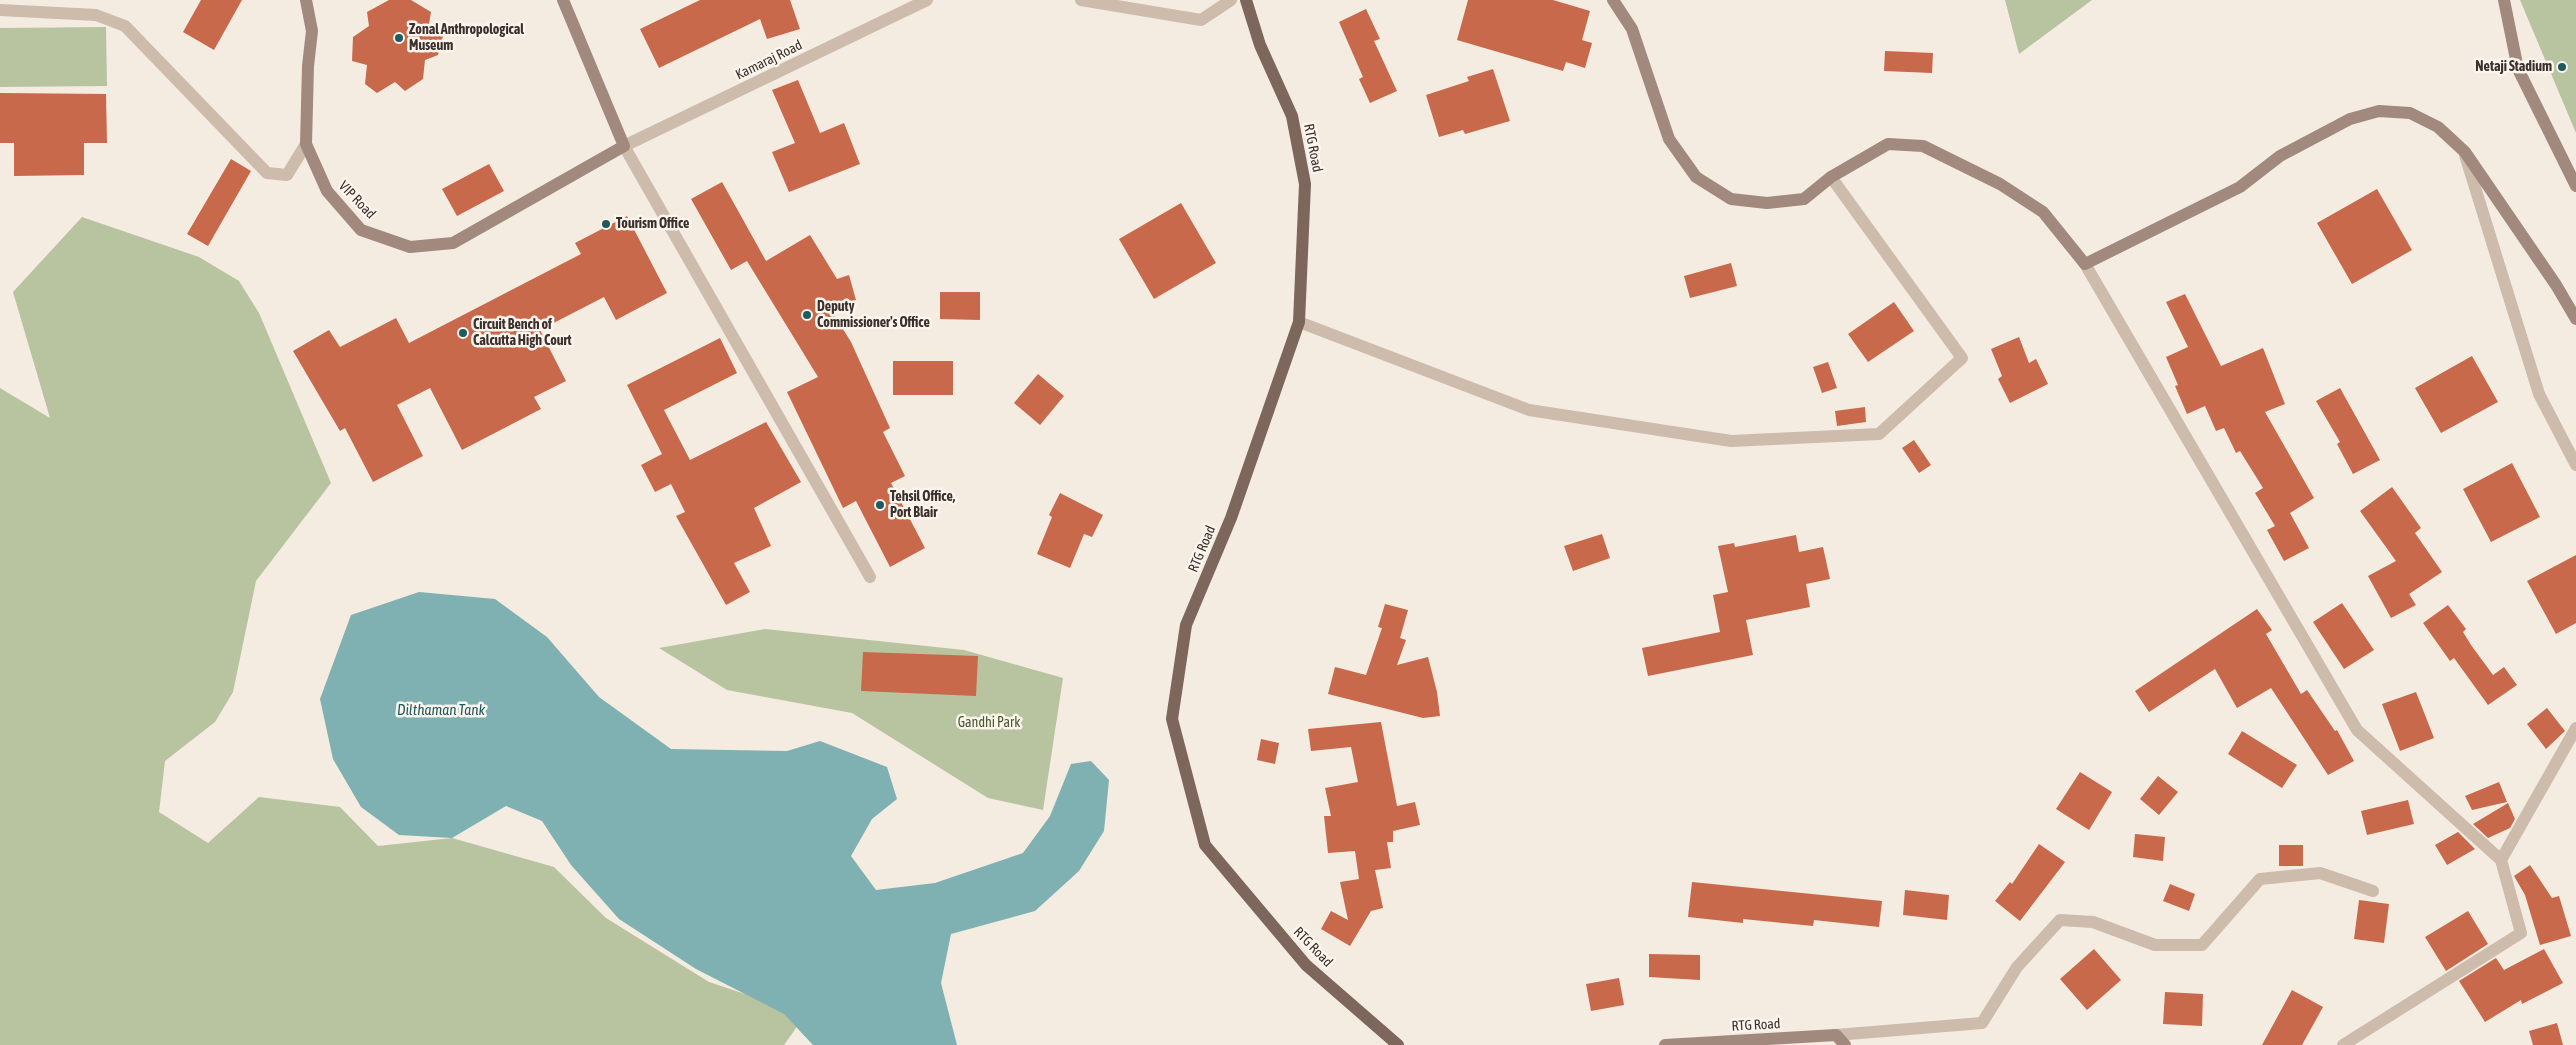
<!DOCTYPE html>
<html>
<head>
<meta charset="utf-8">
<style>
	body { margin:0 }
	canvas { display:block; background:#f4ebe1 }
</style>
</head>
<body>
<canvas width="2576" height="1045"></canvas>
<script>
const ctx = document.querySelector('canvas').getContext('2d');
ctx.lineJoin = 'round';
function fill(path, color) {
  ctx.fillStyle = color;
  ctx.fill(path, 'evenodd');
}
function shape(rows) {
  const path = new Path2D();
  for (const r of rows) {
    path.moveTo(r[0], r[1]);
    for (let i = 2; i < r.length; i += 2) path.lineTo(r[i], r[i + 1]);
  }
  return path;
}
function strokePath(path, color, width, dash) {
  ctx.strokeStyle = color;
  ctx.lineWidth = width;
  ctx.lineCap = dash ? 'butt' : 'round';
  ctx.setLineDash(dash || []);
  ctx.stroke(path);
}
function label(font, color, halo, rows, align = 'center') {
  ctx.font = font + ' "Asap Condensed",sans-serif';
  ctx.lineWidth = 5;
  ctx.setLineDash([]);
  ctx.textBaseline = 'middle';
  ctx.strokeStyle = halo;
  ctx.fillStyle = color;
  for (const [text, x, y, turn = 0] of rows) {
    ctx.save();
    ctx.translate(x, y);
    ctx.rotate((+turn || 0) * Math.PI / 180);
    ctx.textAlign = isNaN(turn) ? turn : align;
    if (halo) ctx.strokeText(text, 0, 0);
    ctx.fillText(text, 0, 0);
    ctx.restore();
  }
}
fill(shape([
	[2005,0,2092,0,2019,54],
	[2520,0,2576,0,2576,133],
	[106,27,107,86,0,87,0,28],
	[82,217,199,257,239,281,259,313,331,483,256,581,233,692,215,722,165,761,159,812,208,843,259,797,340,807,378,846,452,838,554,867,606,918,709,982,772,1003,801,1021,784,1045,0,1045,0,388,50,418,13,292],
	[765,629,964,650,1063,678,1043,810,988,798,852,713,727,690,659,648]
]), '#b8c4a0');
fill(shape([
	[419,592,495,599,547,637,599,697,671,749,787,751,820,741,887,767,897,799,872,819,851,856,876,890,935,883,1023,853,1050,816,1071,764,1091,761,1109,780,1104,831,1079,871,1035,911,951,934,941,983,957,1045,813,1045,784,1014,696,969,619,919,571,865,542,821,506,806,452,838,399,835,361,807,333,759,320,699,351,615]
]), '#7fb0b2');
fill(shape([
	[201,0,242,0,214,50,183,32],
	[389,0,411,0,431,12,429,24,444,32,438,55,425,60,423,79,405,91,395,82,377,93,365,84,367,65,352,61,353,37,369,26,367,12],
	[700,0,790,0,800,29,767,39,760,19,659,68,640,29],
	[1468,0,1553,0,1590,11,1582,40,1592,43,1585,68,1566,62,1563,71,1457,40],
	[1366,9,1380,39,1374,41,1397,91,1370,103,1359,79,1363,77,1339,22],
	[1885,51,1933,53,1932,73,1884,71],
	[1493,69,1510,121,1465,134,1463,130,1439,137,1426,95,1469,81,1467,77],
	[798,80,820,133,844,123,860,164,789,192,772,152,795,143,772,90],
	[0,93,106,94,107,143,84,143,84,175,14,176,14,143,0,143],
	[231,159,251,171,208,246,187,234],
	[489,164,504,191,457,216,442,189],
	[722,182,766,261,810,235,837,279,849,275,856,300,830,308,851,342,890,428,883,432,905,476,891,483,925,548,890,567,856,501,843,508,787,392,818,377,747,261,731,270,691,199],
	[2377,189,2412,250,2352,284,2317,223],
	[1181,203,1216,263,1154,299,1119,239],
	[627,216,667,293,616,320,604,297,540,330,566,381,534,397,541,409,462,450,430,388,397,405,423,456,373,482,345,428,340,431,293,351,329,330,340,347,396,318,409,343,581,254,575,243],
	[1731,263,1737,286,1690,298,1684,276],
	[940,292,980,292,980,320,940,319],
	[2185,294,2221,366,2263,348,2285,404,2265,412,2314,498,2290,513,2309,548,2284,561,2267,530,2275,526,2255,493,2263,488,2240,451,2236,453,2224,428,2216,431,2205,406,2187,414,2175,386,2178,385,2166,357,2188,347,2166,302],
	[1894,302,1914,331,1868,362,1848,334],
	[2019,337,2029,363,2036,359,2048,384,2010,403,1998,379,2002,376,1991,349],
	[720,338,737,373,664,410,690,460,766,422,801,482,754,508,771,546,734,563,750,592,726,605,676,516,685,512,671,484,655,492,641,465,662,454,627,385],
	[2472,356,2498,402,2441,433,2415,388],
	[893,361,953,361,953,395,893,395],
	[1828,362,1837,388,1822,393,1813,367],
	[1038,374,1064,396,1040,425,1014,403],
	[2340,388,2380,460,2353,474,2337,444,2340,442,2316,401],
	[1865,407,1866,422,1837,426,1835,411],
	[1914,440,1931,465,1919,473,1902,448],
	[2512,463,2540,517,2491,542,2463,489],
	[2392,487,2421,528,2415,533,2442,572,2409,594,2416,605,2391,618,2368,576,2396,561,2360,511],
	[1060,493,1103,515,1092,537,1084,534,1070,568,1037,554,1052,517,1049,515],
	[1602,534,1610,558,1573,571,1564,546],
	[1796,535,1799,552,1823,547,1830,579,1806,584,1810,607,1746,620,1753,655,1648,676,1642,648,1720,632,1713,595,1728,592,1718,546,1734,543,1735,547],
	[2576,555,2576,623,2556,634,2527,581],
	[2342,603,2374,650,2344,669,2313,622],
	[1385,604,1408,610,1400,638,1406,640,1397,665,1428,657,1437,692,1440,716,1423,718,1328,694,1335,667,1366,675,1382,628,1378,627],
	[2448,605,2466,629,2463,632,2471,645,2493,675,2504,667,2517,685,2488,705,2454,658,2450,661,2423,623],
	[2257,609,2272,630,2266,634,2301,694,2307,690,2335,731,2337,730,2354,761,2328,775,2271,688,2237,708,2215,669,2149,712,2135,691],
	[863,652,978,656,976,696,861,691],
	[2416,692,2434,738,2400,751,2382,704],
	[2547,708,2565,731,2546,749,2527,724],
	[1381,722,1397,806,1415,802,1420,825,1393,831,1393,842,1387,842,1391,868,1375,870,1383,908,1371,911,1350,946,1321,929,1331,911,1348,920,1340,882,1359,879,1355,851,1328,853,1324,816,1331,816,1325,788,1358,782,1351,747,1311,751,1308,729],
	[2242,731,2297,765,2282,788,2228,754],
	[1261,739,1279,743,1275,764,1257,760],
	[2080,772,2112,792,2089,830,2056,809],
	[2158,776,2178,792,2159,815,2140,799],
	[2499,782,2507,802,2472,810,2465,796],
	[2408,800,2414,824,2367,835,2361,811],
	[2508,803,2515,819,2510,828,2488,838,2473,824],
	[2458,832,2475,849,2447,865,2435,845],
	[2135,834,2165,837,2163,861,2133,857],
	[2039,844,2065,862,2020,921,1995,901,2010,882,2012,884],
	[2279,845,2303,845,2303,866,2279,866],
	[2530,865,2552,898,2559,896,2571,936,2540,945,2525,895,2514,876],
	[1692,882,1882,901,1879,927,1814,920,1813,926,1743,919,1743,923,1688,917],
	[2170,884,2195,894,2189,911,2163,901],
	[1905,890,1949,895,1947,920,1903,915],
	[2359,900,2389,904,2384,943,2354,939],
	[2468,911,2488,944,2446,971,2425,937],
	[2094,949,2121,980,2087,1010,2060,979],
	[2544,949,2563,983,2522,1004,2521,1000,2485,1022,2459,981,2496,958,2504,970],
	[1649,954,1700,955,1700,980,1649,977],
	[1619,978,1624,1005,1591,1011,1586,984],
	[2292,990,2323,1007,2302,1045,2262,1045],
	[2165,992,2203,994,2202,1026,2163,1024],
	[2557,1023,2563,1045,2533,1045,2529,1031]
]), '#c8694b');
strokePath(shape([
	[1081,0,1201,20,1231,0],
	[0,10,96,15,125,26,267,173,287,175,306,144],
	[2465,155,2539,394,2576,465],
	[2085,264,2357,730,2501,860],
	[1299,322,1529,410,1731,441,1879,434,1962,358,1831,177],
	[870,577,624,146,927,0],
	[1836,1035,1982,1023,2017,967,2060,920,2093,922,2155,945,2202,945,2260,879,2320,873,2373,891],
	[2343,1045,2521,933,2501,860,2576,728]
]), '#cdbbac', 12);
strokePath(shape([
	[306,0,312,31,308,66,306,144,327,191,361,230,410,247,453,243,624,146,563,0],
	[1613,0,1632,29,1669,139,1696,177,1731,199,1767,203,1804,199,1831,177,1888,144,1923,146,2000,184,2043,212,2085,264,2240,187,2280,156,2350,119,2379,111,2410,113,2438,127,2465,152,2556,285,2576,319],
	[2504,0,2518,69,2576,186],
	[1665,1045,1836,1035,1845,1045]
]), '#a18a7d', 12);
strokePath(shape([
	[1246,0,1260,45,1292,116,1305,184,1299,322,1231,518,1186,625,1172,719,1205,845,1306,965,1398,1045]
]), '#7d675c', 12);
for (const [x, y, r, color] of [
	[399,38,5,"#1f5a5e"],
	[2562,67,5,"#1f5a5e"],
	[606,224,5,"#1f5a5e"],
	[807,315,5,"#1f5a5e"],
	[463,333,5,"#1f5a5e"],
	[880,505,5,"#1f5a5e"]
]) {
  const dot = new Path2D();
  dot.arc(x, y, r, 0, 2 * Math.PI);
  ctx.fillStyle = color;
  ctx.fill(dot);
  strokePath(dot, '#fbf5ee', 2);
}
label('bold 14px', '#3b302b', '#fbf5ee', [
	["Zonal Anthropological",409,30],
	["Museum",409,46],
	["Netaji Stadium",2552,67,"right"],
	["Tourism Office",616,224],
	["Deputy",817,307],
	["Commissioner's Office",817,323],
	["Circuit Bench of",473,325],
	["Calcutta High Court",473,341],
	["Tehsil Office,",890,497],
	["Port Blair",890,513]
], 'left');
label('14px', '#3b302b', '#fbf5ee', [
	["Kamaraj Road",769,60,-26],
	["RTG Road",1313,148,79],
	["VIP Road",357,200,46],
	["RTG Road",1202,549,-67],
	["RTG Road",1313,947,46],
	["RTG Road",1756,1025,-3]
]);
label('14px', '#4a5a2e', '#fbf5ee', [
	["Gandhi Park",989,723]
]);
label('italic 15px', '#1f5a5e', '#fbf5ee', [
	["Dilthaman Tank",441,710]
]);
</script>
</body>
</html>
